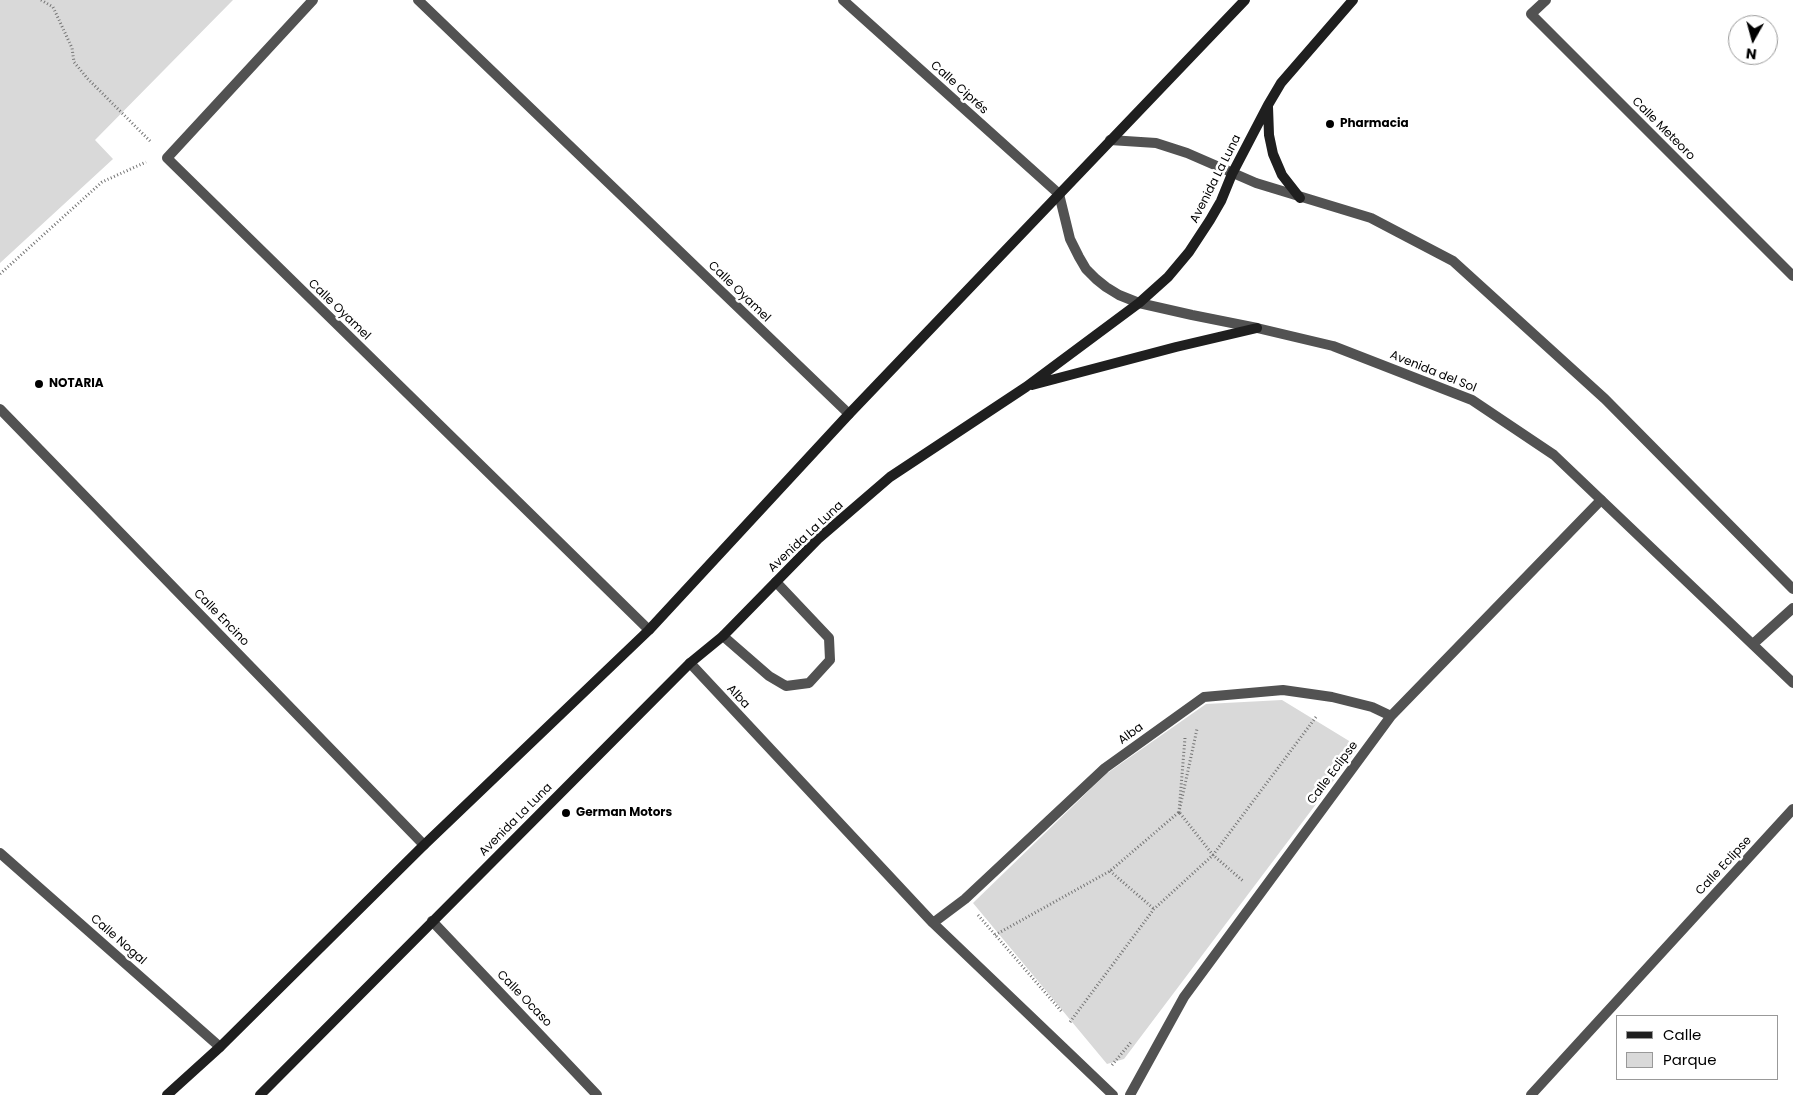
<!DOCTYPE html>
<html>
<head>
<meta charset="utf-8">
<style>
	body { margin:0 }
	#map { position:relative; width:1793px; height:1095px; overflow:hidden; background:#fff; font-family:Poppins,sans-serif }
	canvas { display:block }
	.legend { position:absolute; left:1616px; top:1015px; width:162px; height:65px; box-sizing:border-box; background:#fff; border:1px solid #999; margin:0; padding:6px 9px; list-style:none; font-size:15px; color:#000 }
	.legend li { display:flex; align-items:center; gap:10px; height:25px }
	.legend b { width:25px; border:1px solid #999 }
	.north { position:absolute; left:1728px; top:15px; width:50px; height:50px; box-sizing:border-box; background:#fff; border:1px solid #999; border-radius:50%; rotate:187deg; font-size:14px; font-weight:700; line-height:20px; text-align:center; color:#000 }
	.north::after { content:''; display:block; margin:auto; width:18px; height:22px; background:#000; clip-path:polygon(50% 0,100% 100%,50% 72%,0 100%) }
</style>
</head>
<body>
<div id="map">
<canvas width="1793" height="1095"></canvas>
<ul class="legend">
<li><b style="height:6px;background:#1f1f1f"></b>Calle</li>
<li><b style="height:14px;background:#d9d9d9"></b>Parque</li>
</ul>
<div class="north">N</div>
</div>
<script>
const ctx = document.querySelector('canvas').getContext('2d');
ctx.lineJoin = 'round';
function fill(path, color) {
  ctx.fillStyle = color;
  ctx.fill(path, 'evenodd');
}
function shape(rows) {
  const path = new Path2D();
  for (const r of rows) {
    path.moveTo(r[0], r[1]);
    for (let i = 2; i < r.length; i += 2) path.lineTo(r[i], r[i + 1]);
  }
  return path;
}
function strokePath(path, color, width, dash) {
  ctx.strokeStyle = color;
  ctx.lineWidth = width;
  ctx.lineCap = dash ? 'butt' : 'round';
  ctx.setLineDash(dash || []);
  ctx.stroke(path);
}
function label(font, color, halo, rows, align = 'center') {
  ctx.font = font + ' Poppins,sans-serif';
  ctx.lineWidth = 5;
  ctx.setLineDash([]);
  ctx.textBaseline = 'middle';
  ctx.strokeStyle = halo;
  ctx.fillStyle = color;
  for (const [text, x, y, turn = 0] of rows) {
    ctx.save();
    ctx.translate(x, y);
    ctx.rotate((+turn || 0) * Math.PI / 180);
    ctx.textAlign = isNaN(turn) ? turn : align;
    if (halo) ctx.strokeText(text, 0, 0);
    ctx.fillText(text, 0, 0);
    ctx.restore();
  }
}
fill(shape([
	[0,0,233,0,95,140,113,159,0,263],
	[1282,700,1359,747,1124,1059,1107,1064,973,903,1106,774,1206,704]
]), '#d9d9d9');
strokePath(shape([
	[41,0,53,7,72,48,74,62,87,78,151,142],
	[0,274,102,182,146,162],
	[1185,738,1179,812,1197,729],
	[1110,871,1154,909],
	[978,915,1062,1012],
	[995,935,1110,871,1179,812,1213,855,1243,881],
	[1070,1022,1154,909,1213,855,1316,717],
	[1112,1065,1132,1041]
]), '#747474', 3, [1, 2.5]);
strokePath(shape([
	[723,636,769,676,786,686,809,683,830,660,829,638,776,582]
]), '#525252', 10);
strokePath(shape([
	[313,0,167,158,649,630],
	[418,0,849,414],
	[843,0,1059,194],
	[1546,0,1531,14,1793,276],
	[0,409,424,845],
	[690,663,933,923,1113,1095],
	[0,853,220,1047],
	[432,921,597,1095],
	[933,923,965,899,1105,768,1204,697,1283,690,1332,697,1372,707,1391,716],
	[1130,1095,1184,997,1391,716,1601,500],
	[1531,1095,1793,809]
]), '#525252', 10);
strokePath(shape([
	[1110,140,1156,143,1187,153,1256,183,1371,218,1453,261,1605,399,1793,589],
	[1059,194,1070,239,1079,257,1086,269,1096,279,1106,287,1119,295,1139,303,1192,315,1257,328,1333,346,1472,400,1554,455,1793,683],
	[1753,644,1793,608]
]), '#525252', 10);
strokePath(shape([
	[1268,107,1269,135,1273,154,1282,175,1300,198],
	[1032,385,1176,347,1257,328],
	[167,1095,220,1047,424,845,649,630,849,414,1245,0],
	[260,1095,690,663,723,636,818,539,890,477,1026,387,1139,303,1168,277,1189,252,1210,220,1221,201,1232,174,1268,105,1281,83,1353,0]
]), '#1f1f1f', 10);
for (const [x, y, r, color] of [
	[1330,124,5,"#000"],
	[39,384,5,"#000"],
	[566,813,5,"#000"]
]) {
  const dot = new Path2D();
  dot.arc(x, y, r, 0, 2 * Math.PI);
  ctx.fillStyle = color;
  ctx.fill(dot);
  strokePath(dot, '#fff', 2);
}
label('12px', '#000', '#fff', [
	["Calle Ciprés",959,88,42],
	["Calle Meteoro",1663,129,45],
	["Avenida La Luna",1216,179,-63],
	["Calle Oyamel",739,292,44],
	["Calle Oyamel",339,310,44],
	["Avenida del Sol",1433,372,22],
	["Avenida La Luna",806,537,-43],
	["Calle Encino",221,618,46],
	["Alba",738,697,47],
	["Alba",1131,734,-36],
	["Calle Eclipse",1333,773,-53],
	["Avenida La Luna",516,820,-45],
	["Calle Eclipse",1724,866,-47],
	["Calle Nogal",118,940,41],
	["Calle Ocaso",524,999,46]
]);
label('bold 12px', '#000', '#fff', [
	["Pharmacia",1340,124],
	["NOTARIA",49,384],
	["German Motors",576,813]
], 'left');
</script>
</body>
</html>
